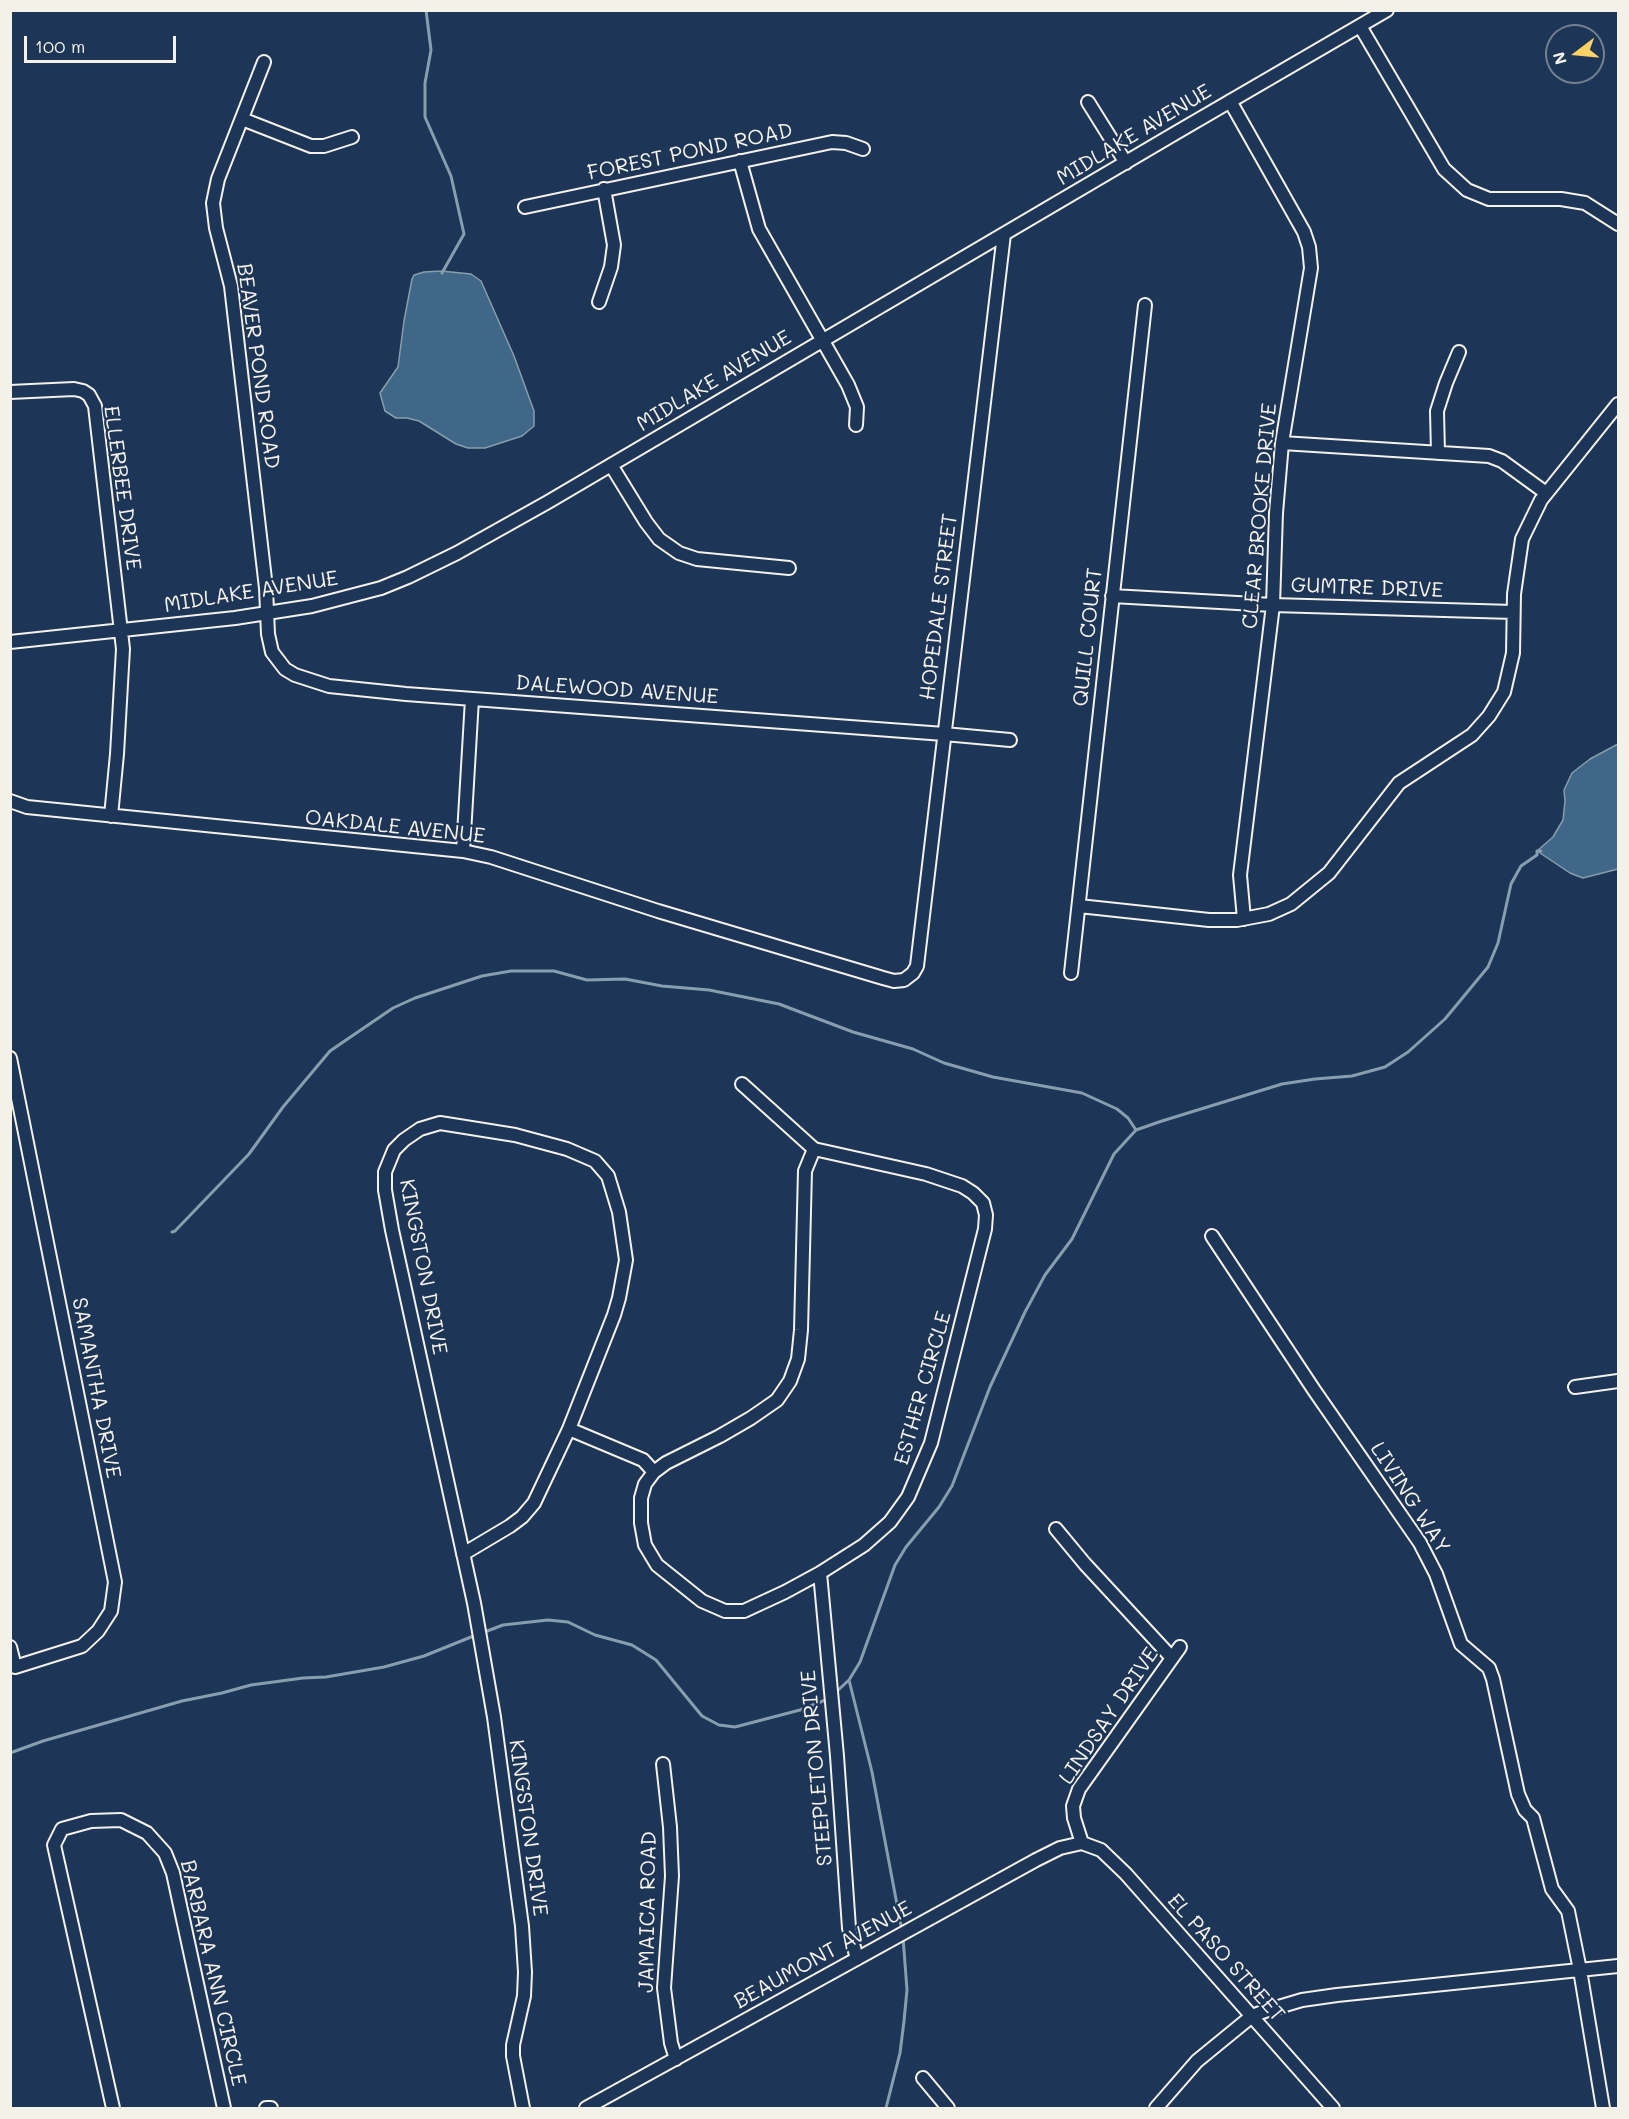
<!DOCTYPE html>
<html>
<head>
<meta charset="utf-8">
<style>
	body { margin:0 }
	#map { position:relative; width:1629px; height:2119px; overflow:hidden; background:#1d3557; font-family:Mali,sans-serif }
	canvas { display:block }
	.frame { position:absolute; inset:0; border:12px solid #f4f1e8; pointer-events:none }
	.north { position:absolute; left:1545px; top:24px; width:60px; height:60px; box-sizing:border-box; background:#1d3557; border:2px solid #738091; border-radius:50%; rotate:254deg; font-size:16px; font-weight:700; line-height:24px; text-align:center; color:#f4f1e8 }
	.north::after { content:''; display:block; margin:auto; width:21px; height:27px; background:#ffd166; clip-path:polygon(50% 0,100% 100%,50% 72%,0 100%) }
	.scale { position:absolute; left:24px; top:36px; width:152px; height:27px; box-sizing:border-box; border:3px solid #f4f1e8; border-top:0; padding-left:8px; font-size:18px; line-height:21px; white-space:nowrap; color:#f4f1e8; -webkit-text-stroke:4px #1d3557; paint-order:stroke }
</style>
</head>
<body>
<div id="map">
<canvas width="1629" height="2119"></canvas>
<div class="frame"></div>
<div class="north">N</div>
<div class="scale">100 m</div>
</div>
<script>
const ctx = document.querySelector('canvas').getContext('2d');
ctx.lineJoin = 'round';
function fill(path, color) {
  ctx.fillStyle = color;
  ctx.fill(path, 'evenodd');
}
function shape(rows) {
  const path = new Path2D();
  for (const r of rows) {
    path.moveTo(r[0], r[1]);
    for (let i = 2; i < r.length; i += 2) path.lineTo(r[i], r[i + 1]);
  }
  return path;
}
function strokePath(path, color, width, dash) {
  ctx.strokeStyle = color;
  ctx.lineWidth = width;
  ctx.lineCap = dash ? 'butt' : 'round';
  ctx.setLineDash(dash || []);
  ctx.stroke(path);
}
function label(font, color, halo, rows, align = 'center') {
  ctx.font = font + ' Mali,sans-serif';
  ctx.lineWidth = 4.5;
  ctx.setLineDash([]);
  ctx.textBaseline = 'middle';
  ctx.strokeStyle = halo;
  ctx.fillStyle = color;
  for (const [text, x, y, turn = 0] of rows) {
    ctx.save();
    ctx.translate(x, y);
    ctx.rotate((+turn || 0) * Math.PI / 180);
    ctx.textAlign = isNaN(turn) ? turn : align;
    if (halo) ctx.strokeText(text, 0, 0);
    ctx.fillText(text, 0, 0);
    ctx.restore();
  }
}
const water = shape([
	[441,271,471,274,481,281,514,356,534,411,534,426,522,436,485,448,468,448,456,444,419,421,407,418,396,418,385,411,380,393,398,367,404,321,412,279,414,275,424,272,441,271],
	[1618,744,1618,869,1583,878,1570,873,1537,851,1553,837,1563,820,1565,801,1564,790,1572,773,1590,759,1618,744]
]);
fill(water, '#406788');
strokePath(water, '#889eae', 1.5);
strokePath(shape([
	[426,10,431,50,425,83,425,117,451,176,464,234,442,273],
	[172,1232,175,1231,249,1154,283,1107,330,1051,393,1008,415,998,482,976,511,971,554,971,587,980,625,979,662,986,709,990,779,1004,853,1032,913,1049,944,1063,993,1077,1082,1093,1117,1109,1128,1118,1136,1130],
	[482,1633,503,1625,548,1620,568,1622,595,1635,632,1645,656,1660,702,1716,719,1725,735,1727,800,1710,828,1699],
	[849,1680,872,1772,902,1931],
	[835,1693,849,1680,860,1662,895,1565,906,1547,939,1507,952,1486,990,1387,1025,1312,1045,1275,1072,1239,1114,1154,1136,1130,1162,1121,1282,1084,1315,1079,1352,1076,1385,1067,1408,1052,1445,1019,1488,967,1498,943,1511,884,1521,866,1537,855,1537,851,1541,851],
	[10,1753,43,1741,182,1701,222,1693,251,1685,303,1678,326,1677,384,1667,424,1656,476,1635],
	[886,2108,900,2053,904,2021,907,1990,903,1937]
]), '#889eae', 3);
const minor = shape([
	[1360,26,1444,169,1467,190,1489,199,1561,199,1585,203,1618,224],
	[264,62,218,179,213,203,216,228,231,286,266,588,268,634,272,652,285,669,295,675,329,686,406,694,944,734,1010,740],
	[1230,101,1304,232,1309,247,1311,268,1282,443,1276,513,1273,605,1240,875,1244,919],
	[1088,102,1126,163],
	[242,119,311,146,324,146,352,137],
	[740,161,759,229,848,385,857,407,856,425],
	[525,207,832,142,846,143,863,149],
	[599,302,611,267,614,245,604,189],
	[10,392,74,389,83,391,89,395,95,406,123,649,117,754,111,816],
	[1282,443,1489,456,1502,461,1546,493],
	[1438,453,1437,411,1446,383,1459,352],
	[611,465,646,522,659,539,679,553,697,559,789,568],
	[1112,596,1273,605,1513,612],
	[10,642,235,618,312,606,381,588,408,577,457,553,548,502,1179,131,1387,10],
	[10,801,27,807,463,851,491,857,658,911,883,978,894,981,904,980,913,973,917,966,1004,234],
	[463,851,472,699],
	[1079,906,1209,920,1237,920,1269,914,1291,904,1329,873,1399,783,1472,735,1489,716,1504,692,1513,653,1514,594,1522,539,1541,500,1618,404],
	[1071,973,1145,305],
	[10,1058,115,1582,111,1611,98,1631,82,1646,15,1667,10,1647],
	[742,1084,814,1149,926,1174,962,1186,973,1193,983,1203,986,1215,985,1229,931,1443,908,1497,890,1522,864,1545,820,1573,785,1592,744,1611,725,1611,702,1601,657,1565,645,1545,641,1523,641,1498,645,1484,654,1472,666,1463,720,1436,751,1418,777,1400,790,1381,798,1359,801,1330,805,1171,814,1149],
	[1212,1236,1314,1390,1420,1543,1436,1574,1461,1644,1489,1668,1493,1679,1518,1794,1525,1810,1533,1818,1552,1889,1568,1911,1580,1970,1603,2108],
	[1575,1387,1618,1381],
	[569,1429,643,1460,654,1472],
	[1056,1529,1085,1564,1172,1658],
	[463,1554,510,1526,522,1517,534,1503,569,1429,614,1315,619,1298,626,1260,619,1212,608,1176,595,1161,567,1149,515,1135,440,1123,420,1129,404,1140,394,1150,385,1172,385,1190,392,1230,474,1603,494,1717,522,1926,525,1972,524,1996,513,2045,513,2056,523,2108],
	[820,1573,837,1756,849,1928,857,1959],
	[663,1764,670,1827,672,1876,664,1988,671,2043,676,2059],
	[1082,1843,1074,1818,1073,1806,1079,1789,1180,1647],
	[923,2078,948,2108],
	[113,2108,54,1845,62,1829,91,1821,121,1820,147,1833,165,1853,173,1873,224,2108],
	[266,2108,271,2108],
	[586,2108,1036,1860,1060,1848,1082,1843,1101,1850,1126,1874,1333,2108],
	[1156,2108,1197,2061,1252,2016,1265,2011,1302,2000,1337,1995,1618,1966]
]);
strokePath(minor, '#f4f1e8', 16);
strokePath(minor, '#1d3557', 12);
label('21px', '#f4f1e8', '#1d3557', [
	["MIDLAKE AVENUE",1134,135,-31],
	["FOREST POND ROAD",690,152,-12],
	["BEAVER POND ROAD",258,366,82],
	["MIDLAKE AVENUE",714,381,-31],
	["ELLERBEE DRIVE",122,488,82],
	["CLEAR BROOKE DRIVE",1260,516,-85],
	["GUMTRE DRIVE",1367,588,2],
	["MIDLAKE AVENUE",251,592,-9],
	["HOPEDALE STREET",939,607,-83],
	["QUILL COURT",1088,637,-84],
	["DALEWOOD AVENUE",617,690,4],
	["OAKDALE AVENUE",395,827,6],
	["KINGSTON DRIVE",423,1267,79],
	["SAMANTHA DRIVE",96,1388,79],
	["ESTHER CIRCLE",923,1388,-74],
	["LIVING WAY",1410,1498,57],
	["LINDSAY DRIVE",1109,1716,-56],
	["STEEPLETON DRIVE",817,1768,-95],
	["KINGSTON DRIVE",528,1828,82],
	["JAMAICA ROAD",648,1912,-89],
	["BEAUMONT AVENUE",823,1955,-29],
	["EL PASO STREET",1226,1958,48],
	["BARBARA ANN CIRCLE",213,1973,77]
]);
</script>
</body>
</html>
